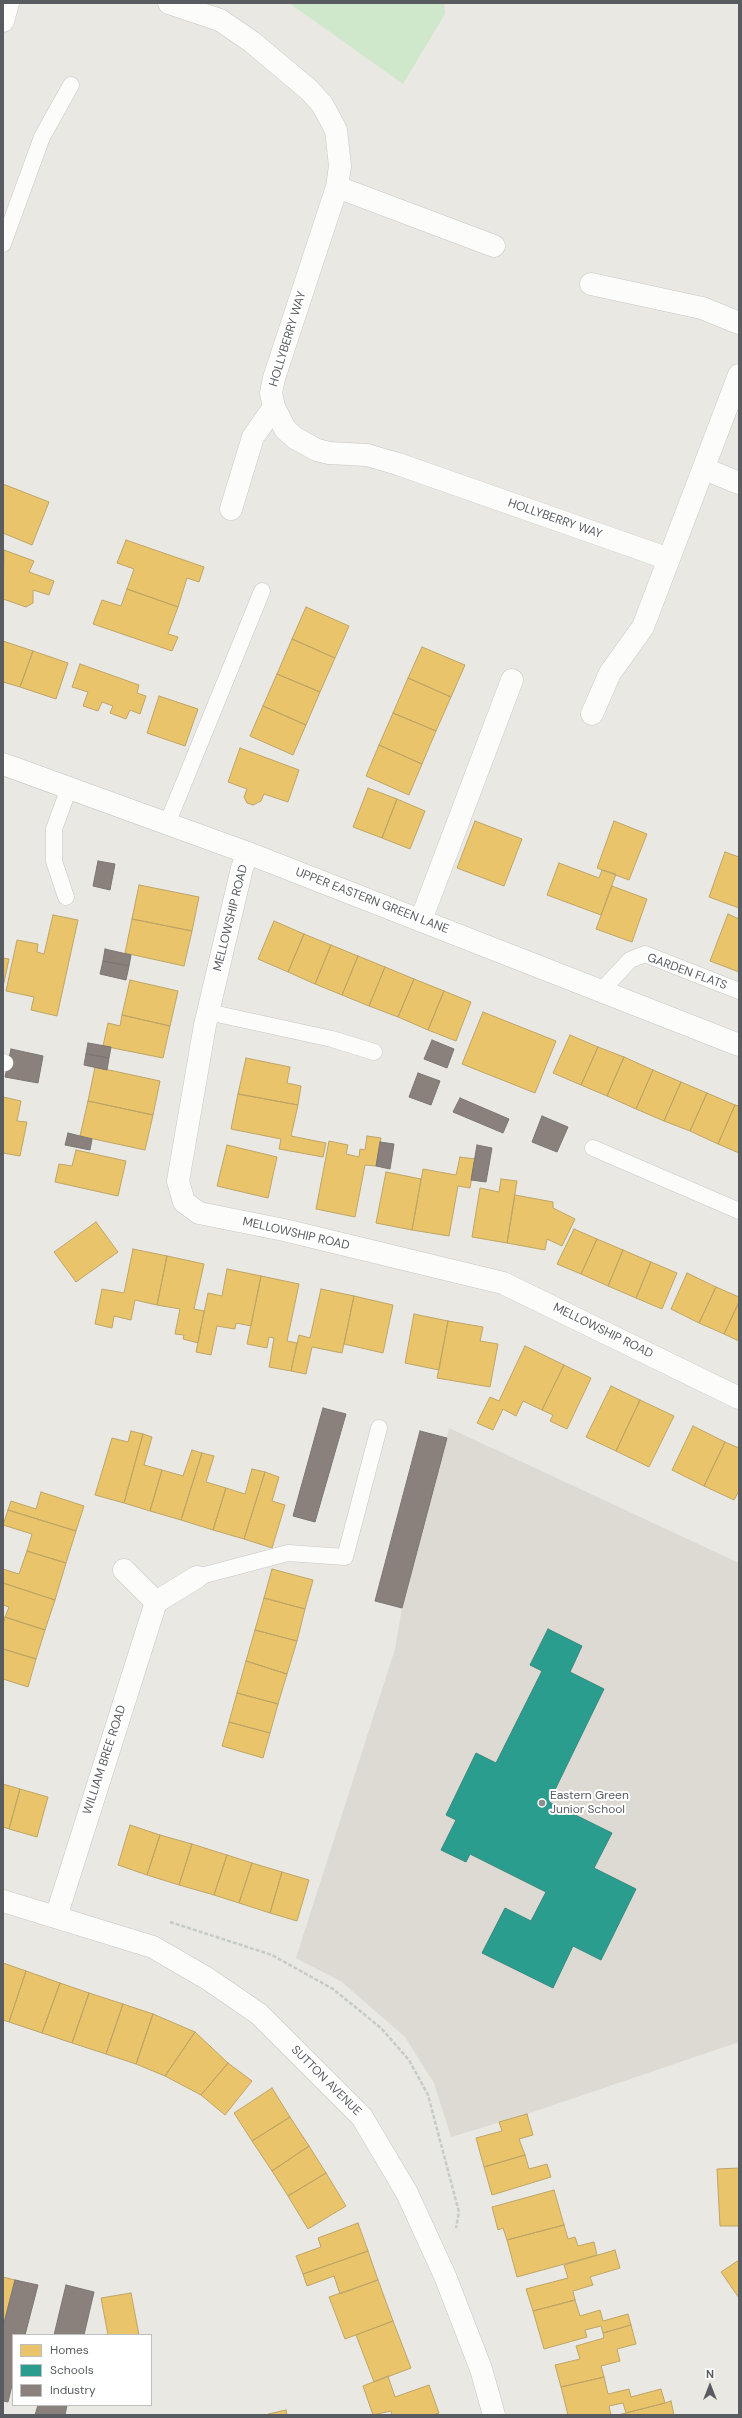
<!DOCTYPE html>
<html>
<head>
<meta charset="utf-8">
<style>
	body { margin:0 }
	#map { position:relative; width:742px; height:2418px; overflow:hidden; background:#eae8e2; font-family:"DM Sans",sans-serif }
	canvas { display:block }
	.frame { position:absolute; inset:0; border:4px solid #585c61; pointer-events:none }
	.legend { position:absolute; left:12px; top:2334px; width:140px; height:72px; box-sizing:border-box; background:#fff; border:1px solid #bcbec0; margin:0; padding:5px 7px; list-style:none; font-size:12px; color:#585c61 }
	.legend li { display:flex; align-items:center; gap:8px; height:20px }
	.legend b { width:20px; border:1px solid #bcbec0 }
	.north { position:absolute; left:690px; top:2366px; width:40px; height:40px; -webkit-text-stroke:3px #fff; paint-order:stroke; rotate:0deg; font-size:11px; font-weight:700; line-height:16px; text-align:center; color:#585c61 }
	.north::after { content:''; display:block; margin:auto; width:14px; height:18px; background:#585c61; clip-path:polygon(50% 0,100% 100%,50% 72%,0 100%) }
</style>
</head>
<body>
<div id="map">
<canvas width="742" height="2418"></canvas>
<div class="frame"></div>
<ul class="legend">
<li><b style="height:11px;background:#e9c46a"></b>Homes</li>
<li><b style="height:11px;background:#2a9d8f"></b>Schools</li>
<li><b style="height:11px;background:#8a817c"></b>Industry</li>
</ul>
<div class="north">N</div>
</div>
<script>
const ctx = document.querySelector('canvas').getContext('2d');
ctx.lineJoin = 'round';
function fill(path, color) {
  ctx.fillStyle = color;
  ctx.fill(path, 'evenodd');
}
function shape(rows) {
  const path = new Path2D();
  for (const r of rows) {
    path.moveTo(r[0], r[1]);
    for (let i = 2; i < r.length; i += 2) path.lineTo(r[i], r[i + 1]);
  }
  return path;
}
function strokePath(path, color, width, dash) {
  ctx.strokeStyle = color;
  ctx.lineWidth = width;
  ctx.lineCap = dash ? 'butt' : 'round';
  ctx.setLineDash(dash || []);
  ctx.stroke(path);
}
function label(font, color, halo, rows, align = 'center') {
  ctx.font = font + ' "DM Sans",sans-serif';
  ctx.lineWidth = 4;
  ctx.setLineDash([]);
  ctx.textBaseline = 'middle';
  ctx.strokeStyle = halo;
  ctx.fillStyle = color;
  for (const [text, x, y, turn = 0] of rows) {
    ctx.save();
    ctx.translate(x, y);
    ctx.rotate((+turn || 0) * Math.PI / 180);
    ctx.textAlign = isNaN(turn) ? turn : align;
    if (halo) ctx.strokeText(text, 0, 0);
    ctx.fillText(text, 0, 0);
    ctx.restore();
  }
}
fill(shape([
	[449,1428,739,1563,739,2042,527,2114,451,2137,434,2083,405,2037,342,1982,296,1958,395,1649,402,1608]
]), '#dcdad2');
fill(shape([
	[289,3,444,3,445,14,403,84]
]), '#cfe7cb');
const homes = shape([
	[3,484,49,502,32,545,3,533,3,484],
	[126,540,204,567,199,582,187,578,178,607,127,589,134,569,117,563,126,540],
	[4,550,34,561,29,572,54,581,49,595,33,590,33,603,26,607,3,599,4,550],
	[127,589,178,607,168,634,178,637,172,651,93,624,102,600,121,606,127,589],
	[306,607,349,626,335,658,292,639,306,607],
	[292,639,335,658,320,692,277,674,292,639],
	[3,641,33,651,20,687,3,682,3,641],
	[422,647,465,665,451,697,408,678,422,647],
	[33,651,68,663,56,699,20,687,33,651],
	[80,664,139,685,137,693,146,696,140,714,130,710,126,719,110,713,113,706,102,702,98,711,83,706,88,692,72,687,80,664],
	[277,674,320,692,306,725,263,706,277,674],
	[408,678,451,697,436,731,393,713,408,678],
	[159,696,198,709,185,746,147,733,159,696],
	[263,706,306,725,293,755,250,736,263,706],
	[393,713,436,731,422,764,379,745,393,713],
	[379,745,422,764,409,795,366,776,379,745],
	[240,748,299,770,288,802,264,794,261,801,253,805,247,803,244,797,247,789,228,782,240,748],
	[368,788,397,799,382,838,353,827,368,788],
	[397,799,425,811,410,849,382,838,397,799],
	[475,821,522,839,504,886,457,868,475,821],
	[614,821,647,834,629,880,597,868,614,821],
	[725,852,739,857,739,908,709,897,725,852],
	[559,863,599,878,602,870,616,874,601,915,547,895,559,863],
	[139,885,199,897,192,931,132,919,139,885],
	[612,886,647,899,632,942,596,929,612,886],
	[728,914,739,919,739,972,710,961,728,914],
	[53,915,78,920,57,1016,31,1010,34,997,6,991,17,940,38,944,37,952,44,954,53,915],
	[132,919,192,931,184,966,125,953,132,919],
	[274,921,304,934,288,972,258,959,274,921],
	[304,934,331,945,315,984,288,972,304,934],
	[331,945,358,956,342,995,315,984,331,945],
	[358,956,385,967,369,1006,342,995,358,956],
	[3,958,9,959,3,987,3,958],
	[385,967,414,979,398,1017,369,1006,385,967],
	[414,979,444,991,428,1030,398,1017,414,979],
	[130,980,178,991,170,1026,122,1015,130,980],
	[444,991,471,1002,456,1041,428,1030,444,991],
	[483,1012,556,1041,535,1093,462,1064,483,1012],
	[122,1015,170,1026,163,1058,103,1046,108,1023,120,1026,122,1015],
	[570,1035,598,1047,581,1085,553,1073,570,1035],
	[598,1047,624,1057,607,1096,581,1085,598,1047],
	[624,1057,653,1070,636,1109,607,1096,624,1057],
	[246,1058,290,1067,287,1083,301,1086,298,1105,238,1094,246,1058],
	[95,1067,160,1081,153,1115,88,1101,95,1067],
	[653,1070,681,1082,664,1121,636,1109,653,1070],
	[681,1082,707,1093,690,1131,664,1121,681,1082],
	[707,1093,735,1105,718,1144,690,1131,707,1093],
	[238,1094,298,1105,291,1136,326,1143,323,1157,279,1149,281,1139,231,1129,238,1094],
	[3,1097,21,1101,17,1121,27,1122,20,1156,3,1153,3,1097],
	[88,1101,153,1115,145,1150,80,1136,88,1101],
	[735,1105,739,1106,739,1153,718,1144,735,1105],
	[367,1136,381,1138,376,1166,365,1165,355,1217,316,1209,329,1141,348,1145,346,1154,359,1157,360,1149,365,1150,367,1136],
	[227,1145,277,1157,268,1198,217,1186,227,1145],
	[76,1150,126,1161,118,1196,55,1182,59,1164,72,1166,76,1150],
	[460,1157,475,1159,470,1188,458,1186,449,1236,412,1230,423,1169,456,1175,460,1157],
	[386,1172,421,1179,412,1230,376,1223,386,1172],
	[501,1179,517,1181,507,1243,472,1237,480,1188,499,1192,501,1179],
	[515,1195,553,1202,553,1208,575,1219,562,1246,547,1239,545,1250,507,1243,515,1195],
	[96,1222,118,1252,76,1282,54,1252,96,1222],
	[574,1229,597,1239,581,1274,557,1264,574,1229],
	[597,1239,623,1250,608,1286,581,1274,597,1239],
	[133,1249,167,1256,157,1305,135,1300,131,1320,114,1316,112,1328,95,1324,102,1289,124,1293,133,1249],
	[623,1250,651,1262,636,1298,608,1286,623,1250],
	[167,1256,204,1264,194,1309,204,1311,198,1343,183,1339,184,1335,175,1334,180,1309,157,1305,167,1256],
	[651,1262,677,1273,662,1309,636,1298,651,1262],
	[227,1269,261,1276,251,1326,236,1323,235,1329,217,1326,211,1355,196,1352,208,1293,222,1296,227,1269],
	[687,1273,716,1287,699,1323,671,1309,687,1273],
	[261,1276,299,1284,287,1341,297,1343,291,1371,269,1367,274,1338,269,1337,267,1348,247,1344,261,1276],
	[716,1287,739,1297,739,1302,724,1334,699,1323,716,1287],
	[321,1289,354,1296,342,1353,312,1347,306,1374,291,1371,299,1335,310,1338,321,1289],
	[354,1296,393,1305,383,1353,344,1344,354,1296],
	[739,1302,739,1341,724,1334,739,1302],
	[414,1314,448,1321,439,1370,405,1363,414,1314],
	[448,1321,483,1327,480,1341,498,1344,490,1387,437,1378,448,1321],
	[525,1346,564,1365,542,1410,523,1401,516,1416,503,1409,493,1430,477,1423,490,1397,499,1401,525,1346],
	[564,1365,591,1378,567,1429,550,1421,553,1415,542,1410,564,1365],
	[611,1386,640,1400,616,1451,586,1437,611,1386],
	[640,1400,674,1416,649,1467,616,1451,640,1400],
	[693,1426,725,1442,704,1486,672,1470,693,1426],
	[131,1431,143,1434,124,1503,95,1495,112,1438,128,1442,131,1431],
	[143,1434,152,1437,144,1465,162,1470,150,1511,124,1503,143,1434],
	[725,1442,739,1448,739,1491,734,1500,704,1486,725,1442],
	[192,1450,202,1453,181,1520,150,1511,162,1470,183,1476,192,1450],
	[202,1453,214,1456,206,1482,226,1488,213,1530,181,1520,202,1453],
	[252,1469,265,1472,244,1539,213,1530,226,1488,245,1494,252,1469],
	[265,1472,279,1477,272,1501,285,1505,272,1548,244,1539,265,1472],
	[41,1492,84,1506,76,1531,8,1510,11,1501,36,1509,41,1492],
	[8,1510,76,1531,66,1563,27,1551,32,1534,3,1525,8,1510],
	[27,1551,66,1563,55,1600,3,1583,3,1569,19,1574,27,1551],
	[272,1569,313,1580,305,1609,264,1598,272,1569],
	[3,1583,55,1600,45,1630,5,1617,9,1607,3,1605,3,1583],
	[264,1598,305,1609,297,1641,255,1630,264,1598],
	[5,1617,45,1630,36,1659,3,1649,3,1625,5,1617],
	[255,1630,297,1641,287,1674,246,1661,255,1630],
	[3,1649,36,1659,28,1687,3,1679,3,1649],
	[246,1661,287,1674,278,1704,237,1693,246,1661],
	[237,1693,278,1704,270,1733,229,1722,237,1693],
	[229,1722,270,1733,263,1758,222,1746,229,1722],
	[3,1784,20,1789,9,1829,3,1827,3,1784],
	[20,1789,48,1797,37,1837,9,1829,20,1789],
	[130,1825,160,1835,147,1875,118,1865,130,1825],
	[160,1835,192,1844,179,1885,147,1875,160,1835],
	[192,1844,227,1855,214,1895,179,1885,192,1844],
	[227,1855,252,1863,239,1903,214,1895,227,1855],
	[252,1863,282,1872,270,1913,239,1903,252,1863],
	[282,1872,309,1880,297,1921,270,1913,282,1872],
	[3,1963,26,1971,9,2022,3,2020,3,1963],
	[26,1971,60,1983,42,2033,9,2022,26,1971],
	[60,1983,89,1993,72,2043,42,2033,60,1983],
	[89,1993,123,2004,106,2054,72,2043,89,1993],
	[123,2004,153,2014,136,2064,106,2054,123,2004],
	[153,2014,195,2032,165,2076,136,2064,153,2014],
	[195,2032,228,2063,201,2095,165,2076,195,2032],
	[228,2063,252,2081,225,2115,201,2095,228,2063],
	[272,2088,290,2117,252,2141,234,2113,272,2088],
	[527,2114,533,2135,519,2139,525,2155,484,2167,476,2138,502,2131,499,2122,527,2114],
	[290,2117,309,2146,272,2171,252,2141,290,2117],
	[309,2146,326,2173,288,2196,272,2171,309,2146],
	[525,2155,529,2169,547,2164,551,2177,492,2195,484,2167,525,2155],
	[739,2168,739,2226,720,2226,717,2169,739,2168],
	[326,2173,346,2206,308,2229,288,2196,326,2173],
	[554,2190,564,2225,507,2240,503,2228,498,2230,492,2207,554,2190],
	[358,2223,368,2251,303,2274,296,2256,321,2247,318,2238,358,2223],
	[564,2225,568,2239,575,2237,578,2246,594,2242,597,2255,517,2277,507,2240,564,2225],
	[615,2250,620,2268,590,2277,593,2285,573,2291,575,2300,533,2311,526,2289,568,2278,564,2265,615,2250],
	[368,2251,378,2280,340,2294,334,2276,307,2286,303,2274,368,2251],
	[739,2260,739,2298,721,2272,739,2260],
	[3,2277,15,2280,3,2326,3,2277],
	[378,2280,393,2321,345,2339,329,2297,378,2280],
	[131,2293,139,2335,108,2335,101,2298,131,2293],
	[575,2300,580,2316,600,2310,603,2321,628,2314,631,2325,603,2333,601,2326,585,2330,587,2337,544,2349,533,2311,575,2300],
	[393,2321,411,2368,374,2382,356,2335,393,2321],
	[631,2325,636,2344,617,2349,620,2361,601,2366,604,2377,561,2387,555,2365,580,2359,576,2346,604,2338,603,2333,631,2325],
	[388,2376,395,2397,429,2385,439,2413,433,2415,392,2415,391,2411,373,2415,363,2386,388,2376],
	[604,2377,608,2394,629,2389,631,2397,661,2389,665,2403,626,2413,623,2403,609,2406,611,2415,568,2415,561,2387,604,2377],
	[671,2401,674,2415,618,2415,665,2403,671,2401],
	[286,2410,287,2415,268,2415,268,2414,286,2410]
]);
fill(homes, '#e9c46a');
strokePath(homes, '#bea567', 1);
const schools = shape([
	[548,1629,582,1646,570,1672,604,1689,549,1802,612,1833,594,1868,636,1889,601,1960,573,1946,553,1988,482,1953,505,1908,531,1921,546,1892,470,1854,466,1862,441,1850,456,1820,446,1815,476,1753,496,1763,542,1671,530,1665,548,1629]
]);
fill(schools, '#2a9d8f');
strokePath(schools, '#388a81', 1);
const industry = shape([
	[98,861,115,864,110,890,93,886,98,861],
	[105,949,131,955,129,966,103,961,105,949],
	[103,961,129,966,126,980,100,974,103,961],
	[432,1040,454,1049,447,1068,424,1059,432,1040],
	[88,1043,111,1047,109,1058,86,1054,88,1043],
	[11,1049,43,1056,38,1083,5,1077,11,1049],
	[86,1054,109,1058,107,1070,84,1065,86,1054],
	[418,1073,440,1081,431,1105,409,1097,418,1073],
	[460,1098,509,1119,503,1133,453,1112,460,1098],
	[542,1116,568,1127,557,1152,532,1142,542,1116],
	[68,1133,92,1139,90,1150,65,1145,68,1133],
	[380,1142,394,1144,390,1169,376,1166,380,1142],
	[477,1145,492,1148,486,1182,471,1180,477,1145],
	[323,1408,346,1414,315,1522,293,1516,323,1408],
	[420,1431,447,1438,402,1608,375,1601,420,1431],
	[15,2280,38,2285,25,2335,13,2335,13,2381,8,2402,3,2401,3,2327,15,2280],
	[66,2285,94,2292,84,2335,54,2335,66,2285],
	[38,2405,67,2405,65,2415,35,2415,38,2405]
]);
fill(industry, '#8a817c');
strokePath(industry, '#7b7674', 1);
const lane = shape([
	[3,244,42,137,71,85],
	[167,824,262,591],
	[66,897,54,861,54,829,69,788],
	[601,991,630,960,645,954,739,991],
	[208,1012,332,1039,374,1052],
	[3,1062,5,1063],
	[593,1148,739,1211],
	[197,1577,288,1553,345,1557,379,1428]
]);
const street = shape([
	[169,3,220,20,252,42,308,89,322,104,336,130,340,166,337,187,274,378,271,393,274,407,285,429,295,438,317,450,329,453,367,455,398,464,669,559],
	[337,187,494,246],
	[591,284,702,308,739,323],
	[705,469,739,483],
	[231,509,253,437,274,407],
	[592,714,610,673,643,627,739,375],
	[248,853,242,868,205,1025,178,1181,184,1202,199,1213,284,1230,503,1283,739,1398],
	[421,920,512,680],
	[124,1570,156,1602,197,1577],
	[3,1901,153,1947,208,1979,259,2014,362,2117,407,2193,445,2276,481,2369,494,2415],
	[56,1917,156,1602]
]);
const secondary = shape([
	[3,21,8,3],
	[3,764,248,853,739,1045]
]);
strokePath(lane, '#c7c7c6', 17);
strokePath(street, '#c7c7c6', 23);
strokePath(secondary, '#c5c6c4', 23);
strokePath(shape([
	[170,1922,272,1955,333,1989,381,2028,409,2060,428,2095,459,2212,456,2228]
]), '#c5cbc8', 2.5, [4, 2]);
strokePath(lane, '#fcfcfb', 16);
strokePath(street, '#fcfcfb', 22);
strokePath(secondary, '#fcfcfb', 22);
for (const [x, y, r, color] of [
	[542,1803,4,"#8b8d8e"]
]) {
  const dot = new Path2D();
  dot.arc(x, y, r, 0, 2 * Math.PI);
  ctx.fillStyle = color;
  ctx.fill(dot);
  strokePath(dot, '#fff', 1.5);
}
label('12px', '#585c61', '#fff', [
	["HOLLYBERRY WAY",288,339,-73],
	["HOLLYBERRY WAY",555,519,19],
	["UPPER EASTERN GREEN LANE",372,901,21],
	["MELLOWSHIP ROAD",231,918,-76],
	["GARDEN FLATS",687,972,20],
	["MELLOWSHIP ROAD",296,1234,13],
	["MELLOWSHIP ROAD",603,1331,26],
	["WILLIAM BREE ROAD",105,1760,-72],
	["SUTTON AVENUE",326,2081,45]
]);
label('12px', '#585c61', '#fff', [
	["Eastern Green",550,1796],
	["Junior School",550,1810]
], 'left');
</script>
</body>
</html>
